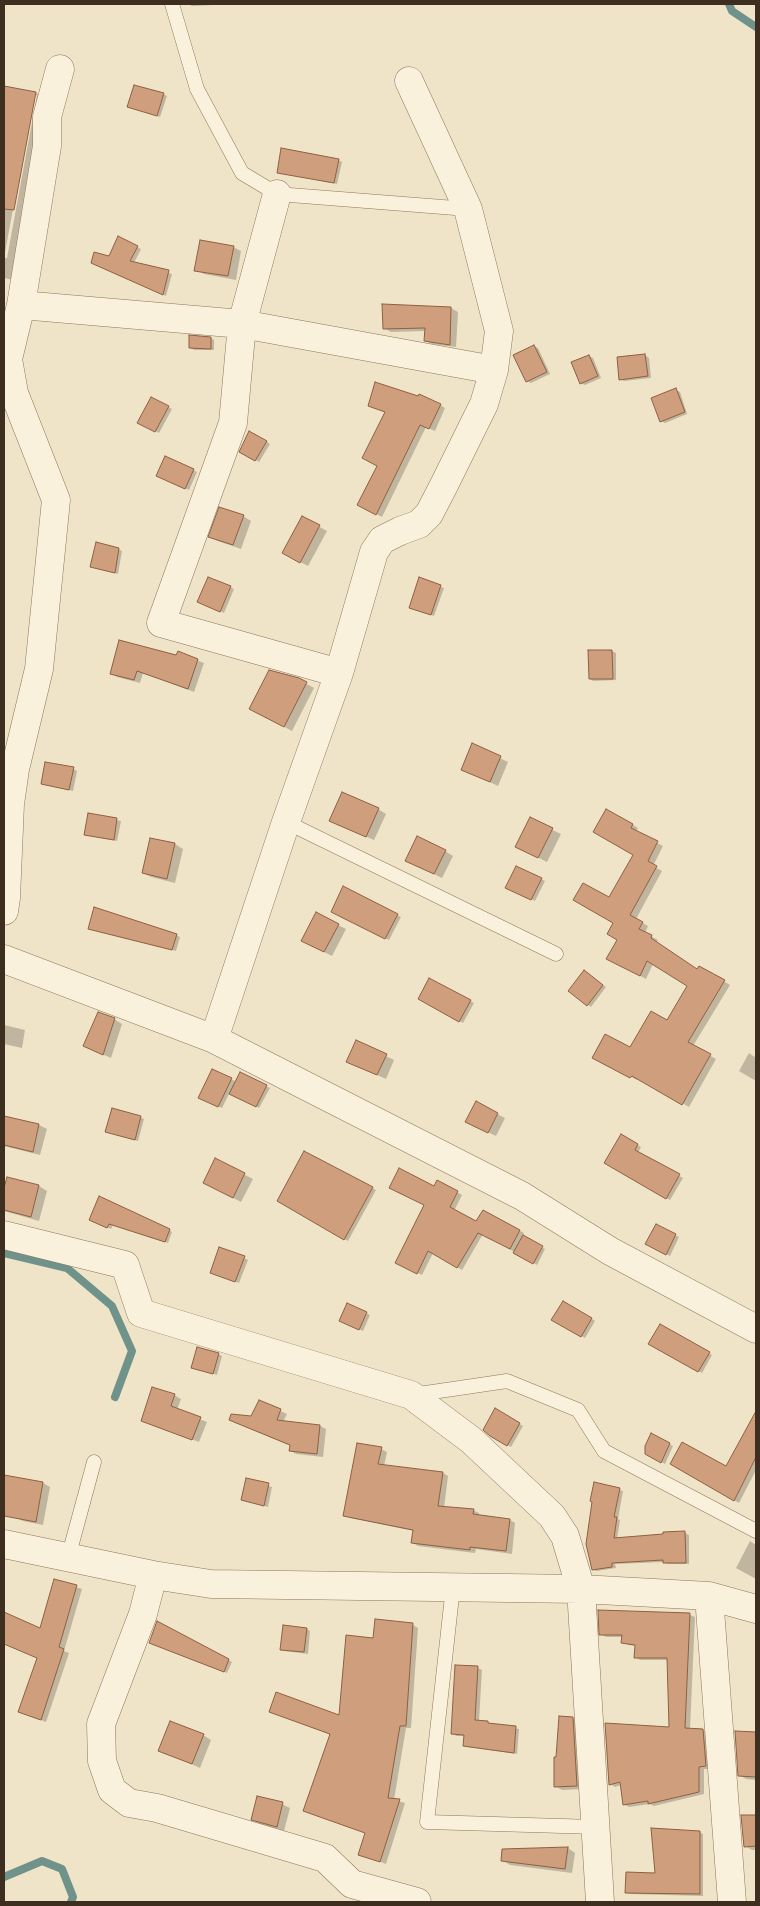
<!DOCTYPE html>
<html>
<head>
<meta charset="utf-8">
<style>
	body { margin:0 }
	#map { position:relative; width:760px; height:1906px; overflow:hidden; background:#f0e4c8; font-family:Lora,serif }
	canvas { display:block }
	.frame { position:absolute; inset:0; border:5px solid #3d2e20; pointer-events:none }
</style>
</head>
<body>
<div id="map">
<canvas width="760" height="1906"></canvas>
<div class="frame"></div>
</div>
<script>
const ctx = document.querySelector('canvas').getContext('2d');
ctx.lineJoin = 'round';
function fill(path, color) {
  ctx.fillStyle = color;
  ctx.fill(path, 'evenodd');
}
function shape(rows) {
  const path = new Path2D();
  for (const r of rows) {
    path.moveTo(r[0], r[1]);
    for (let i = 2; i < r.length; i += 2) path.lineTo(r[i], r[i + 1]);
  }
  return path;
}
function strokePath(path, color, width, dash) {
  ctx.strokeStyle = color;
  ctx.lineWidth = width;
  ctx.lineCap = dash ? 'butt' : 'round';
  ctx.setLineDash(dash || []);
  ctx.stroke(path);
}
fill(shape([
	[188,4,213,4,213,5,192,6],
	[4,87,36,93,47,100,18,281,4,278],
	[34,95,37,95,7,258,4,258],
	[163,94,167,96,160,117,128,107],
	[338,160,342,162,337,184,278,172],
	[137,247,141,249,134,263,172,274,166,296,96,264],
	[233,247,241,251,236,280,204,274,196,270],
	[383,306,451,308,458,312,456,347,432,344,425,341,426,331,391,332,384,328],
	[211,338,214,340,214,350,194,350,191,348],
	[534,346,538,348,550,374,531,383,527,381],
	[645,355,649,358,651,378,624,381,620,379],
	[589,356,593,358,601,378,585,385,581,383],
	[676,390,680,392,687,414,665,423,661,421],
	[152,399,172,409,159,433,139,422],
	[440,405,445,408,435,431,426,427,382,517,358,505,378,466,386,412,369,406],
	[250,432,270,444,259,462,241,451],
	[193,470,197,472,189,490,161,477],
	[243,516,251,521,241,549,218,541,210,537],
	[303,518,327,531,308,566,283,553],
	[118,549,122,551,118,574,95,568],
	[209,578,234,589,224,613,202,603],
	[420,579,444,588,434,616,414,609],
	[590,651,612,651,616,653,616,680,593,681,590,678],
	[179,653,204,663,194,692,143,673,140,683,117,677,111,673,177,657],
	[298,679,314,688,292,731,258,713],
	[473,745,508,762,498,786,462,769],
	[73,769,77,771,73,791,42,784],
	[378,809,386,814,374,840,338,825],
	[607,810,638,828,636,832,663,846,653,866,662,871,636,919,648,926,645,933,658,940,656,943,698,970,700,967,730,985,693,1046,716,1059,689,1107,638,1078,637,1080,594,1057,631,1049,667,1022,689,986,653,964,646,979,608,959,619,939,610,899,634,854],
	[89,814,121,821,117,841,85,835],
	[530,819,561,834,547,862,525,851],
	[151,839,175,844,183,849,175,883,151,877,143,873],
	[445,851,453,856,442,878,415,865],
	[541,879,545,881,535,901,510,889],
	[344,888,401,917,389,940,333,912],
	[338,925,346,929,332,956,310,945],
	[90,928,176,935,180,937,176,951],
	[588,974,606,987,591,1007,569,991],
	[429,980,474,1003,463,1023,419,999],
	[114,1019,122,1024,111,1058,93,1050],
	[4,1025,25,1030,22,1048,4,1044],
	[356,1042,394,1060,386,1079,355,1065],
	[749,1053,756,1058,756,1081,739,1071],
	[213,1071,237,1082,241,1074,270,1088,259,1108,230,1092,222,1108,203,1100],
	[497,1114,505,1118,496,1136,475,1126],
	[4,1117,39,1125,47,1129,40,1155,4,1146],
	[140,1117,144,1119,138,1141,110,1133],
	[621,1135,641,1147,638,1153,683,1178,670,1200,605,1163],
	[305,1152,376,1190,348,1241,279,1201],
	[216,1160,253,1179,241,1202,212,1187],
	[7,1179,39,1186,47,1191,39,1221,4,1211,4,1193],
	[438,1182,462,1195,454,1211,476,1223,483,1212,524,1233,522,1236,545,1249,537,1265,483,1234,462,1270,433,1253,422,1275,401,1265],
	[94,1221,169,1230,172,1232,168,1243,113,1225,111,1229],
	[656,1226,679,1237,670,1256,647,1244],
	[244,1258,248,1260,239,1283,215,1274],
	[563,1302,595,1321,585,1338,553,1319],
	[348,1305,370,1315,363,1331,344,1323],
	[661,1326,712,1355,702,1373,650,1344],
	[218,1354,222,1356,217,1375,193,1367],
	[174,1395,181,1399,177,1410,207,1422,199,1442,142,1420],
	[259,1401,287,1414,283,1422,320,1426,326,1429,323,1457,296,1454,291,1451,291,1446,236,1423,252,1418],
	[496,1410,523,1426,511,1447,491,1435],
	[652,1435,673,1446,665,1464,646,1453],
	[743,1438,756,1445,756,1470,739,1503,718,1491,727,1468],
	[381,1449,387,1452,384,1466,443,1473,448,1476,444,1508,473,1510,479,1513,478,1516,510,1520,515,1523,512,1554,476,1549,475,1553,418,1546,413,1543,414,1531,350,1518,344,1515],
	[247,1479,272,1487,268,1507,242,1500],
	[43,1483,50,1487,43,1525,23,1521,15,1517],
	[595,1484,623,1491,618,1519,620,1520,617,1539,664,1535,664,1533,685,1533,689,1535,689,1564,668,1564,664,1562,615,1564,616,1568,596,1571,593,1569],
	[750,1541,756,1545,756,1579,736,1568],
	[55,1581,82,1589,64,1651,69,1653,46,1722,25,1714,38,1658,4,1643,4,1613,41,1629],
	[690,1615,695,1617,690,1729,703,1730,708,1733,711,1769,704,1769,704,1794,654,1806,650,1804,629,1807,624,1804,621,1785,615,1787,610,1784,670,1728,668,1660,640,1660,635,1657,636,1646,628,1645,623,1642,623,1637,606,1637,601,1634],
	[158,1623,232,1662,227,1673,154,1644],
	[413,1625,418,1628,411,1728,406,1728,394,1800,405,1803,386,1864,360,1854,366,1833,331,1735,271,1712,340,1717,374,1639],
	[307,1629,310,1631,308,1654,285,1651,281,1649],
	[456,1666,478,1668,482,1670,479,1721,519,1729,517,1754,468,1747,464,1745,465,1736,456,1736,453,1733],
	[573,1718,579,1722,583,1789,562,1790,555,1786,557,1758],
	[736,1732,756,1734,756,1780,746,1779,739,1775],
	[203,1735,211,1740,200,1768,160,1750],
	[282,1804,290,1808,284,1831,260,1824,253,1819],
	[742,1816,756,1816,756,1850,752,1850,745,1846],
	[699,1832,703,1834,703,1896,630,1894,626,1892,656,1874],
	[568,1848,575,1853,572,1873,510,1865,502,1860]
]), '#0003');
strokePath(shape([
	[729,4,732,11,756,27],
	[4,1253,67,1268,112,1306,132,1351,115,1397],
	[4,1877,42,1861,62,1869,73,1897,71,1902]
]), '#6f938a', 8);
const building = shape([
	[134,85,164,93,157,116,127,107,134,85],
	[4,86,36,92,14,210,4,209,4,86],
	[281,148,339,159,334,183,277,173,281,148],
	[118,236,138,246,130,261,169,270,163,295,91,263,94,252,109,256,118,236],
	[200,240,234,246,228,276,194,271,200,240],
	[382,304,451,307,450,345,424,341,425,328,383,329,382,304],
	[189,335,211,337,211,349,189,348,189,335],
	[534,345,547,372,526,382,513,355,534,345],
	[645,354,648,376,619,380,617,357,645,354],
	[589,355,598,376,580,384,571,362,589,355],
	[375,382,418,396,419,394,441,404,429,429,420,425,376,515,357,505,377,466,362,458,385,412,368,406,375,382],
	[676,388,685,412,660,422,651,398,676,388],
	[151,397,169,406,155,432,137,423,151,397],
	[249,431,267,441,255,461,239,452,249,431],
	[165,456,194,469,185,489,156,476,165,456],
	[219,507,244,515,233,545,208,537,219,507],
	[302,516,320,525,300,563,282,553,302,516],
	[96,542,119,548,115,573,90,567,96,542],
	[208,577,231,586,220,612,197,602,208,577],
	[419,577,441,585,431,615,409,608,419,577],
	[119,640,176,655,178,651,198,659,188,689,137,671,134,680,110,674,119,640],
	[588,650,612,650,613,679,589,679,588,650],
	[269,670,299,678,307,682,284,727,249,709,269,670],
	[472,743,501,756,490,782,461,770,472,743],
	[45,762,74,767,69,790,41,784,45,762],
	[342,792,379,808,366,837,329,821,342,792],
	[606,809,633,824,631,828,658,841,648,861,657,866,630,915,643,922,639,929,652,935,651,938,697,969,699,966,725,980,688,1042,711,1054,682,1105,632,1076,630,1078,592,1058,605,1034,630,1047,651,1011,667,1020,687,986,647,961,640,976,606,959,617,940,607,934,613,923,573,900,583,883,609,897,633,855,593,832,606,809],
	[88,813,117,818,114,840,84,835,88,813],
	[530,817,553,828,538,858,515,847,530,817],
	[417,836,446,850,434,874,405,861,417,836],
	[150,838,175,843,167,879,142,873,150,838],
	[516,866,542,878,531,900,505,888,516,866],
	[343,886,398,914,385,939,331,912,343,886],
	[94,907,177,934,172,950,88,929,94,907],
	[316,912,339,924,324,952,301,941,316,912],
	[584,970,603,985,587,1006,568,991,584,970],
	[429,978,471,1000,459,1022,418,999,429,978],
	[98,1012,115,1018,103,1055,83,1046,98,1012],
	[356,1040,387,1054,377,1075,346,1062,356,1040],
	[212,1069,232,1078,218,1107,198,1098,212,1069],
	[240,1072,267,1085,256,1107,229,1094,240,1072],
	[476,1101,498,1113,488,1133,465,1122,476,1101],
	[112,1108,141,1116,135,1140,105,1132,112,1108],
	[4,1116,39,1124,33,1152,4,1145,4,1116],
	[621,1134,638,1144,635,1150,680,1174,666,1199,604,1163,621,1134],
	[304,1151,373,1187,344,1240,277,1201,304,1151],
	[215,1158,245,1173,233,1198,203,1183,215,1158],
	[399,1168,434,1186,437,1180,458,1191,450,1207,476,1221,483,1210,520,1230,510,1249,478,1233,457,1268,428,1251,417,1274,395,1263,424,1205,389,1188,399,1168],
	[7,1177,39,1185,31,1217,4,1210,4,1188,7,1177],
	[99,1196,170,1229,165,1242,109,1224,107,1228,89,1220,99,1196],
	[656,1224,676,1234,666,1255,645,1244,656,1224],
	[523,1235,543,1246,533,1264,513,1253,523,1235],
	[219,1247,245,1256,235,1282,210,1273,219,1247],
	[563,1301,592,1318,581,1337,551,1320,563,1301],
	[347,1303,367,1312,359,1330,339,1321,347,1303],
	[660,1324,710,1352,698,1372,648,1344,660,1324],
	[197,1347,219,1353,213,1374,191,1368,197,1347],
	[152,1387,175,1394,171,1406,201,1417,192,1440,141,1421,152,1387],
	[259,1400,281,1409,277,1420,320,1425,317,1454,289,1451,290,1445,229,1420,231,1414,251,1416,259,1400],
	[495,1408,520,1423,507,1446,490,1436,483,1430,495,1408],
	[756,1411,756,1457,734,1501,670,1464,682,1442,726,1466,756,1411],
	[651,1433,670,1443,661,1463,645,1454,645,1446,651,1433],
	[357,1443,382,1447,378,1464,443,1472,438,1506,474,1509,473,1514,510,1519,506,1551,470,1547,470,1550,411,1543,413,1530,343,1516,357,1443],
	[4,1475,43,1482,36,1522,4,1516,4,1475],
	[246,1478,269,1483,264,1506,241,1500,246,1478],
	[594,1482,620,1488,614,1517,617,1517,614,1538,663,1534,663,1532,685,1531,686,1563,663,1563,663,1560,612,1563,612,1567,592,1570,586,1544,592,1502,590,1501,594,1482],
	[54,1579,77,1585,59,1647,64,1649,41,1720,18,1712,37,1658,4,1644,4,1612,40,1628,54,1579],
	[598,1610,690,1613,685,1728,703,1729,706,1766,699,1767,699,1792,648,1804,648,1801,623,1805,620,1782,609,1785,605,1723,669,1727,667,1658,634,1658,635,1645,621,1643,622,1635,599,1635,598,1610],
	[375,1619,413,1623,406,1726,400,1726,388,1798,400,1799,380,1862,358,1855,365,1833,303,1811,330,1734,269,1712,276,1692,339,1715,346,1635,373,1638,375,1619],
	[157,1621,229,1659,224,1672,149,1643,157,1621],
	[283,1625,307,1628,304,1652,280,1650,283,1625],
	[455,1665,478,1666,475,1720,488,1721,488,1723,516,1726,514,1753,463,1746,464,1735,451,1734,455,1665],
	[559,1716,573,1717,577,1786,554,1787,554,1757,556,1757,559,1716],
	[170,1721,204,1734,192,1764,158,1751,170,1721],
	[735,1731,756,1732,756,1777,738,1776,735,1731],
	[257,1796,283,1802,277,1827,251,1820,257,1796],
	[741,1815,756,1815,756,1846,744,1847,741,1815],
	[651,1828,700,1831,700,1894,625,1893,626,1872,655,1873,651,1828],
	[568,1847,565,1869,501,1861,502,1849,568,1847]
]);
fill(building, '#cf9f7d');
strokePath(building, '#8d5f41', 1);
const service = shape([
	[172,4,197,89,242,173,277,194,468,209],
	[286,822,556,954],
	[412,1395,507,1381,578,1410,604,1451,756,1531],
	[68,1558,94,1462],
	[453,1587,427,1822,596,1827]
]);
const minor = shape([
	[277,194,242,324,233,423,161,623,339,673],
	[21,305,242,324,494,370],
	[4,911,6,898,10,804,15,769,39,669,56,500,14,393,8,359,21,305,47,146,47,117,60,69],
	[4,959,214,1039,522,1196,610,1251,756,1329],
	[214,1039,286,822,339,673,374,552,382,540,400,531,419,524,429,514,443,487,484,404,494,370,499,331,468,209,409,81],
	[4,1235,125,1265,141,1313,411,1395,471,1440,552,1516,565,1536,581,1589,600,1902],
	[4,1544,153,1575,211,1584,581,1589,709,1596,756,1609],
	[153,1575,143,1614,101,1724,102,1761,112,1790,129,1803,157,1808,325,1858,352,1884,417,1902],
	[709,1596,732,1902]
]);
strokePath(service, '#8d765c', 15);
strokePath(minor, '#8d765c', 29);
strokePath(service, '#faf1dc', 14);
strokePath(minor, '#faf1dc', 28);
</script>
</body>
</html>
